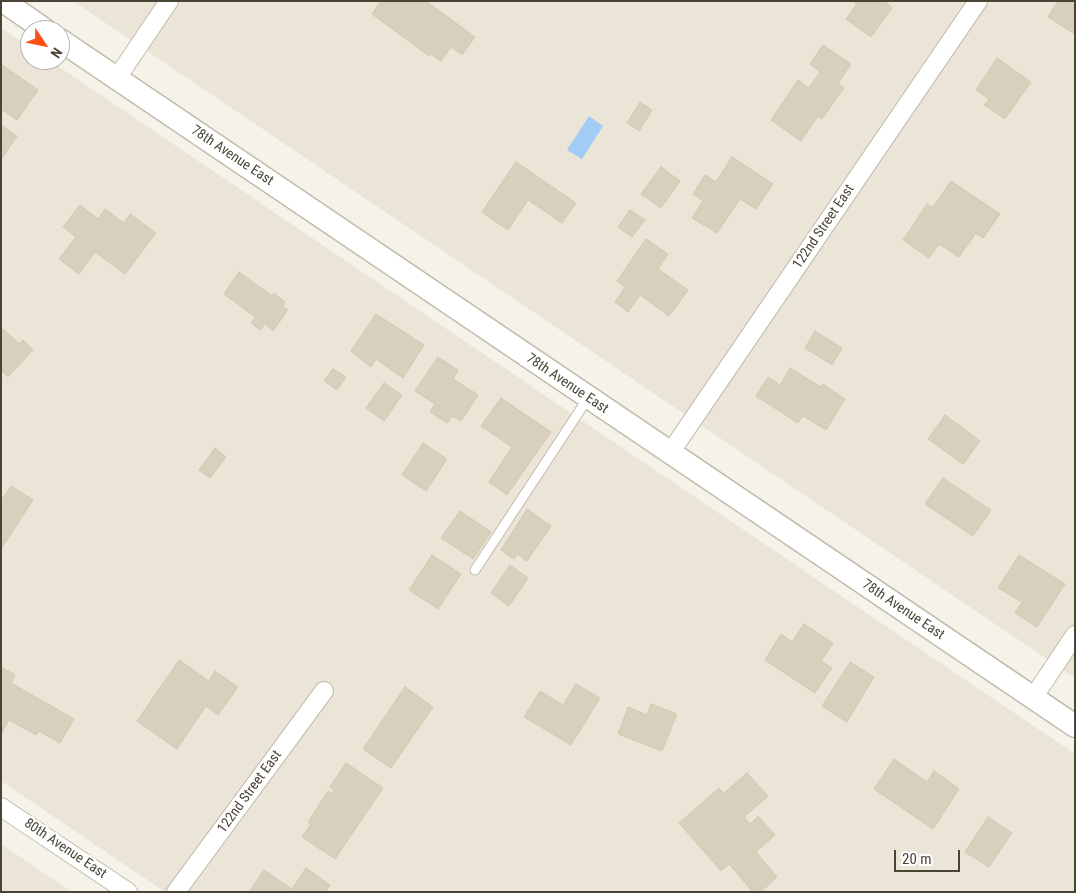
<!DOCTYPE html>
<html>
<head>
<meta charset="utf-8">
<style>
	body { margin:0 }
	#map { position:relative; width:1076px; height:893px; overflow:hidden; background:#f5f3e9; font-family:"Roboto Condensed",sans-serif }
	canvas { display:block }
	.frame { position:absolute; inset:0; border:2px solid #4a4436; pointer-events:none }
	.north { position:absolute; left:20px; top:20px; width:50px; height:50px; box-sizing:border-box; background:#fff; border:1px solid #b7b4af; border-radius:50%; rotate:124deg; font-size:14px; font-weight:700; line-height:20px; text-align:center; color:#4a4436 }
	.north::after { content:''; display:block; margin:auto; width:18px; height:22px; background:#ff4f16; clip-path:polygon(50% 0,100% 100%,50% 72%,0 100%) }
	.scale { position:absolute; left:894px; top:850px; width:66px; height:22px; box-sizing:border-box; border:2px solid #4a4436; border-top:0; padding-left:6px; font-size:15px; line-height:18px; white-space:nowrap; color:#4a4436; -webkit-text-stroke:4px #fff; paint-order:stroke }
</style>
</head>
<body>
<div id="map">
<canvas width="1076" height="893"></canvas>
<div class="frame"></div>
<div class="north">N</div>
<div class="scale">20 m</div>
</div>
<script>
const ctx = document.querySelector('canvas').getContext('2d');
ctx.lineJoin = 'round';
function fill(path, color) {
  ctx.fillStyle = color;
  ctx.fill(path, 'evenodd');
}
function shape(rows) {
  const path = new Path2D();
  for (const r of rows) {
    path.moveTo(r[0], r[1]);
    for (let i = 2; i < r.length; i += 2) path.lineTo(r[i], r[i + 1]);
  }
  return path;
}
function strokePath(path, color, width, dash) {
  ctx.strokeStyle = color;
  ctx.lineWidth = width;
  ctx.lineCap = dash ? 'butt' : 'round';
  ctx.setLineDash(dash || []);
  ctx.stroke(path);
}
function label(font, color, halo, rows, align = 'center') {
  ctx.font = font + ' "Roboto Condensed",sans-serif';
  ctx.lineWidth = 5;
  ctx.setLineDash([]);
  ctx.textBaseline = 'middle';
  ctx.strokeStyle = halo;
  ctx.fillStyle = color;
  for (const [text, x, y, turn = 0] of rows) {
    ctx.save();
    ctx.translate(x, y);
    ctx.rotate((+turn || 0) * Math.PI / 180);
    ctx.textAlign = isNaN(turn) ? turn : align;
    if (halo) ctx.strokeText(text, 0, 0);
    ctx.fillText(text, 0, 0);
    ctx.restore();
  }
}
fill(shape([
	[73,1,1075,1,1075,678],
	[1,28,30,47,30,60,49,60,1075,754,1075,892,165,892,1,781],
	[1,844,72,892,1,892]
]), '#eae5d6');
fill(shape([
	[589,116,603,126,582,159,567,150]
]), '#a2cbf5');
const building = shape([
	[381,1,426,1,475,37,462,55,451,47,441,61,431,54,429,56,372,14,381,1],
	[852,1,885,1,892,8,871,37,846,19,857,4,852,1],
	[1058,1,1075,1,1075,34,1048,17,1058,1],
	[823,45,851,64,838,83,844,88,822,119,818,116,801,141,771,120,798,80,809,88,820,72,810,64,823,45],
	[997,58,1031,82,1005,119,984,105,989,99,976,90,997,58],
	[1,64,38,90,17,120,1,109,1,64],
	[640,102,652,110,639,131,627,123,640,102],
	[1,125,17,136,1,160,1,125],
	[732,157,773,184,756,209,740,199,717,233,692,218,703,201,693,194,705,175,716,182,732,157],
	[516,162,576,203,562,223,528,200,508,230,482,212,516,162],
	[661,167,680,181,661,208,641,194,661,167],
	[951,181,1000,214,983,238,976,233,959,257,939,244,929,258,903,240,927,204,933,207,951,181],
	[80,205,98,219,105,209,124,223,130,214,156,233,125,274,95,252,79,274,59,259,76,237,63,227,80,205],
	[630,210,645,220,632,237,618,227,630,210],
	[646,239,668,254,658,269,688,290,669,316,640,295,628,312,615,302,625,287,617,281,646,239],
	[239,272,272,296,274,293,285,302,283,306,288,310,273,331,265,324,260,330,251,323,255,317,224,294,239,272],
	[376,314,424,345,403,378,376,359,371,367,351,351,376,314],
	[1,327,19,344,23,340,33,350,8,377,1,370,1,327],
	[815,331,842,348,832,365,805,348,815,331],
	[438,357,458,370,453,379,478,395,461,421,452,416,447,423,430,412,435,404,415,391,438,357],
	[790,368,821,387,823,384,845,399,826,430,803,416,798,423,756,396,768,377,780,385,790,368],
	[333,369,346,377,337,390,324,381,333,369],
	[384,383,402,395,384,421,366,408,384,383],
	[501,398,551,432,507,495,489,482,512,447,481,426,501,398],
	[945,415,980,441,963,464,928,439,945,415],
	[423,443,447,459,426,491,402,475,423,443],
	[215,448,226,457,210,478,199,470,215,448],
	[943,478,991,510,973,536,925,504,943,478],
	[11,486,33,500,1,549,1,501,11,486],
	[527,509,551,526,527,561,517,554,514,559,501,550,527,509],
	[460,511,491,532,473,559,441,538,460,511],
	[432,555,461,574,438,609,409,590,432,555],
	[1019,555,1065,584,1037,627,1015,613,1022,602,998,588,1019,555],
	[510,565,528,578,509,606,491,593,510,565],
	[804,624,833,643,821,661,832,668,815,693,765,660,781,634,792,642,804,624],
	[179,660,209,681,215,671,238,687,218,715,206,706,177,749,137,721,179,660],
	[850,662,874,677,847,722,822,706,850,662],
	[1,667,15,675,11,683,74,719,60,743,39,731,36,735,9,720,1,734,1,667],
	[576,684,600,698,571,745,524,717,540,691,563,705,576,684],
	[405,687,433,707,391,768,363,749,405,687],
	[651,704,677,714,662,751,618,734,628,707,647,715,651,704],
	[894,759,927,782,934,771,959,789,933,829,874,789,894,759],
	[346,763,383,788,335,859,302,837,311,824,308,822,328,791,332,793,334,790,330,787,346,763],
	[747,773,768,796,744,817,750,824,758,816,775,835,756,852,777,877,761,892,753,892,729,864,721,871,679,823,719,788,724,793,747,773],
	[988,817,1012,833,989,867,965,852,988,817],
	[306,868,330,885,326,892,249,892,264,870,292,889,306,868]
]);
fill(building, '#d8d0bd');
strokePath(building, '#d3c9b0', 1);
const service = shape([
	[475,570,588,398]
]);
const minor = shape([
	[117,78,169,1],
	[670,453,978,1],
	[1033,698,1075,635],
	[1,807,128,892],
	[176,892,324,691]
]);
const tertiary = shape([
	[3,1,45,30],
	[60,40,1075,726]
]);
strokePath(service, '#c1bcab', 11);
strokePath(minor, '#c1bcab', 20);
strokePath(tertiary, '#c1bcab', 25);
strokePath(service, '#fff', 9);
strokePath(minor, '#fff', 18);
strokePath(tertiary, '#fff', 22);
label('14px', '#4a4436', '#fff', [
	["78th Avenue East",232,156,34],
	["122nd Street East",824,227,-56],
	["78th Avenue East",567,384,34],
	["78th Avenue East",903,610,34],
	["122nd Street East",250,792,-54],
	["80th Avenue East",65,849,34]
]);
</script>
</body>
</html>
